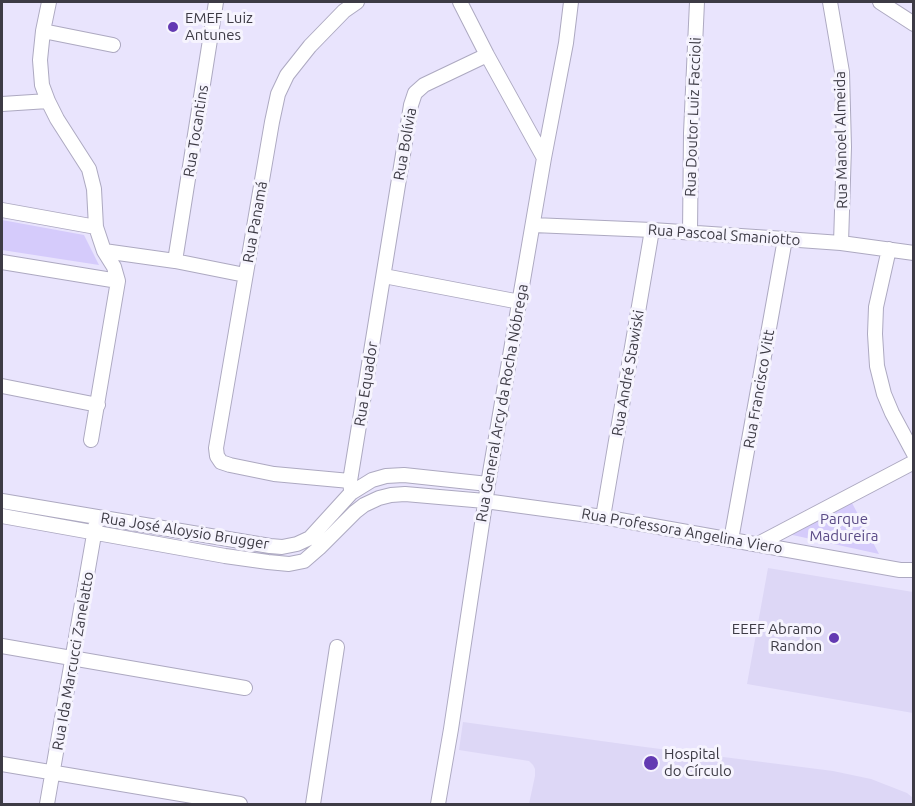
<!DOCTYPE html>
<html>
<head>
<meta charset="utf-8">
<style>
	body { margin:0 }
	#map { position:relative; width:915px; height:806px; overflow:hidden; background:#e9e4fd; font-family:Ubuntu,sans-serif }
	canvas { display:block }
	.frame { position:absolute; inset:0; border:3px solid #3d3b45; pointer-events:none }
</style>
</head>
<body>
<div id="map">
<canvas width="915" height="806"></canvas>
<div class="frame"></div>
</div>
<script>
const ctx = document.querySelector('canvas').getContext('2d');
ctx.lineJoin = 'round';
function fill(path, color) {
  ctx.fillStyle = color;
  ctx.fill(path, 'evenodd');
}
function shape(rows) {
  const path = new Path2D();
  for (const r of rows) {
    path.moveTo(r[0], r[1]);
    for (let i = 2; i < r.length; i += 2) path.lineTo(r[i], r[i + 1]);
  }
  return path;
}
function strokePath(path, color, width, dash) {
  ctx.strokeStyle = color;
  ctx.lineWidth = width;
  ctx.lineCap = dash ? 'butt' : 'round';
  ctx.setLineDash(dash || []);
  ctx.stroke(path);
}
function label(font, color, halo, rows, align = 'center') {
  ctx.font = font + ' Ubuntu,sans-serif';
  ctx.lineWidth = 6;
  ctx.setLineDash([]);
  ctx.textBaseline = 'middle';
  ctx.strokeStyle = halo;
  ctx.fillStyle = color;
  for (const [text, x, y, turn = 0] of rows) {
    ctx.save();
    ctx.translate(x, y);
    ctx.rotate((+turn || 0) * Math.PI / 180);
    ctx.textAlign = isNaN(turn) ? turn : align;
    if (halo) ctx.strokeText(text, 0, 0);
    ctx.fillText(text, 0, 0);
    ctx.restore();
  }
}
fill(shape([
	[768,568,913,592,913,713,747,684],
	[463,722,645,747,833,771,871,779,907,793,913,798,913,804,529,804,535,776,535,769,533,765,529,761,459,750]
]), '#ddd7f6');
fill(shape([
	[2,220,84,235,99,265,2,250],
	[852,503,879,554,788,534]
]), '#d5cbfb');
const minor = shape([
	[49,2,43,31,40,60,42,85,48,101,57,119,89,169,94,189,96,227,104,251,114,267,118,281,91,440],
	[460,2,487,55,544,158],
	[830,2,842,72,844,147,841,243],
	[880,2,914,24],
	[43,31,113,45],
	[2,104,48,101],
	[2,210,96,227],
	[533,225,652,230,785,239,841,243,914,253],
	[690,233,691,133,697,2],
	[889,249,876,307,875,334,877,366,884,394,892,413,914,454],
	[104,251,175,261,245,275],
	[175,261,216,2],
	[2,262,118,281],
	[384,276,520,302],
	[2,386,98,405],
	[350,481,274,474,230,465,221,462,217,456,216,448,272,122,278,94,287,75,310,46,344,11,357,2],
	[351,490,350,481,411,105,415,93,424,85,487,55],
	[2,501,270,546,282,547,297,544,310,538,351,493,372,480,386,476,404,475,488,484],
	[2,516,225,556,268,562,289,564,304,561,319,548,355,512,364,505,379,498,391,495,405,494,485,501,603,517,900,570,914,570],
	[603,517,652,230],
	[731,540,785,239],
	[758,544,914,462],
	[2,646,245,688],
	[2,764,240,804],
	[47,804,96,523],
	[313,804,337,647],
	[438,804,451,729,488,484,544,158,566,43,571,2]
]);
strokePath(minor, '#ada9c1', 16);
strokePath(minor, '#fff', 14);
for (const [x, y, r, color] of [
	[173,27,6,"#633ab2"],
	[834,638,6,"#633ab2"],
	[651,763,8,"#633ab2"]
]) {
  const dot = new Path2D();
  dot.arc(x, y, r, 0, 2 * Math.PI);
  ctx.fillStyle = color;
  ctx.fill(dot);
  strokePath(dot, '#f6f4fe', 2);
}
label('15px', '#3d3b45', '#f6f4fe', [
	["EMEF Luiz",185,18],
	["Antunes",185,35],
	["EEEF Abramo",822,629,"right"],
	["Randon",822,646,"right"],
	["Hospital",664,754],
	["do Círculo",664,771]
], 'left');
label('15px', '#3d3b45', '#f6f4fe', [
	["Rua Doutor Luiz Faccioli",693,117,-88],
	["Rua Tocantins",196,131,-81],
	["Rua Manoel Almeida",841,140,-91],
	["Rua Bolívia",405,144,-80],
	["Rua Panamá",255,222,-80],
	["Rua Pascoal Smaniotto",724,235,4],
	["Rua André Stawiski",628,373,-80],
	["Rua Equador",366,384,-81],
	["Rua Francisco Vitt",759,389,-80],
	["Rua General Arcy da Rocha Nóbrega",502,403,-80],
	["Rua José Aloysio Brugger",185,531,9],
	["Rua Professora Angelina Viero",682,531,10],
	["Rua Ida Marcucci Zanelatto",73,661,-80]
]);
label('15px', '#594985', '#f6f4fe', [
	["Parque",844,519],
	["Madureira",844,536]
]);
</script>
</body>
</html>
